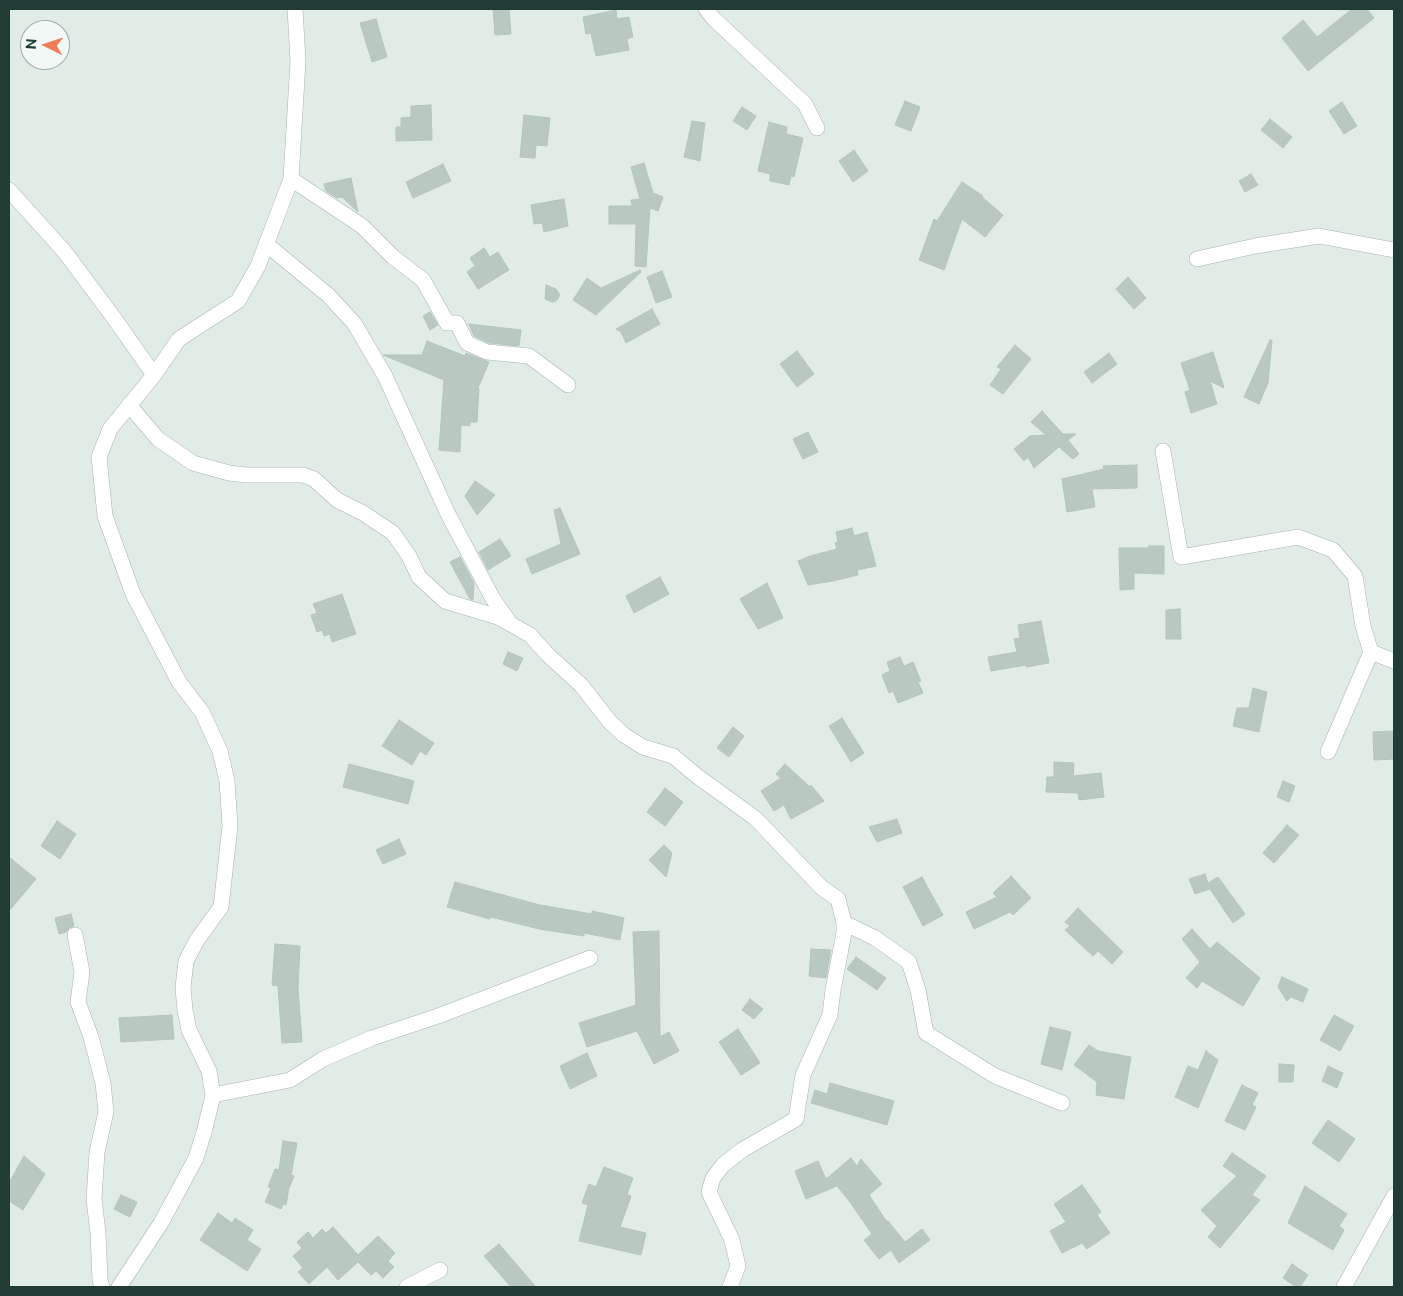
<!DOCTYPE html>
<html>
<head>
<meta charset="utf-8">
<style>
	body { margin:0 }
	#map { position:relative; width:1403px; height:1296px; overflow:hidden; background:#e1ece7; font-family:"Public Sans",sans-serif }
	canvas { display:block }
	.frame { position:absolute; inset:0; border:10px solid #213c35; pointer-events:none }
	.north { position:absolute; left:20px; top:20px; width:50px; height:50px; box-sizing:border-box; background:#f1f8f5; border:1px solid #9eada8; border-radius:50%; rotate:274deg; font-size:14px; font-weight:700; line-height:20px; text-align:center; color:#213c35 }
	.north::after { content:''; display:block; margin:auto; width:18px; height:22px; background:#f27c58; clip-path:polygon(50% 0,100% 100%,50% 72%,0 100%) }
</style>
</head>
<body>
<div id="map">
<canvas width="1403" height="1296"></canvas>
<div class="frame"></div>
<div class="north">N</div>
</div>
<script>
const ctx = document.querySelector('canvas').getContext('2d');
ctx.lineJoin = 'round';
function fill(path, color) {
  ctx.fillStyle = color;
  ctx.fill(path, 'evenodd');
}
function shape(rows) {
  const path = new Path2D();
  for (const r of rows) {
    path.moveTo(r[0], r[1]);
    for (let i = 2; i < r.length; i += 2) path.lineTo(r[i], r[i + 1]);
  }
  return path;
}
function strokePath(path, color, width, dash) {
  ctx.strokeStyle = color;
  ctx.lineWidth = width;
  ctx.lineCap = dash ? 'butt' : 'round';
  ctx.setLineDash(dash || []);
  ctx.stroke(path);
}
const building = shape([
	[493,9,509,9,511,34,495,35,493,9],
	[1352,9,1367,9,1374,18,1308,71,1282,38,1303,20,1317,37,1352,9],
	[616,10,617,19,629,17,633,37,627,39,629,50,596,56,591,33,586,34,583,17,616,10],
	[376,19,387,57,372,62,360,23,376,19],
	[905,101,920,107,911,131,895,125,905,101],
	[1342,102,1357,126,1344,134,1329,111,1342,102],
	[431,105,432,140,396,141,396,127,401,127,401,118,411,117,411,106,431,105],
	[742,107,756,116,747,130,733,121,742,107],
	[524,115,550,118,547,146,536,145,535,158,520,157,524,115],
	[1270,119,1292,137,1283,148,1261,130,1270,119],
	[692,121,705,123,700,161,684,157,692,121],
	[769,122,787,127,786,134,803,138,794,177,791,176,789,185,770,181,770,174,758,171,769,122],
	[854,150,868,171,853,182,839,161,854,150],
	[644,163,653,193,663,197,658,211,650,208,646,267,635,266,636,224,609,224,609,206,632,206,631,200,640,199,631,167,644,163],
	[443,164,451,181,413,198,406,182,443,164],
	[1251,174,1258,185,1245,192,1239,181,1251,174],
	[351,178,358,212,342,197,337,198,326,191,324,184,351,178],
	[962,182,983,196,982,197,1003,215,985,237,962,219,944,270,919,260,934,219,937,221,962,182],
	[564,199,568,226,544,232,542,223,534,224,531,205,564,199],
	[484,248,490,257,498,252,509,270,478,289,467,272,475,266,470,258,484,248],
	[640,270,641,272,596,315,573,300,587,278,601,288,640,270],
	[662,271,672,297,656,303,647,277,662,271],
	[1128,277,1146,298,1134,309,1116,289,1128,277],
	[546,285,556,289,560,295,556,301,552,302,545,299,546,285],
	[652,309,660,324,626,343,621,332,616,329,652,309],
	[430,312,438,325,430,330,423,316,430,312],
	[469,324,521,330,519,346,489,343,474,336,469,324],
	[1270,340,1272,340,1268,383,1259,404,1244,397,1270,340],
	[427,341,465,356,466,353,489,362,478,388,479,389,477,422,470,422,470,426,461,425,460,452,439,450,444,380,383,355,422,355,427,341],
	[1015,345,1031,359,1003,394,990,385,1001,369,997,367,1015,345],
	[797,351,814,374,797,387,780,364,797,351],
	[1213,352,1224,388,1210,381,1217,404,1191,413,1185,392,1190,390,1181,363,1213,352],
	[1109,353,1117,364,1092,383,1084,372,1109,353],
	[1042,411,1063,434,1076,434,1068,440,1079,454,1073,459,1059,447,1034,468,1028,457,1024,461,1014,449,1030,436,1046,435,1031,422,1042,411],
	[808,432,818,452,803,459,793,439,808,432],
	[1137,465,1137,488,1092,489,1095,507,1067,512,1062,479,1104,469,1103,466,1137,465],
	[475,481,495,495,477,515,465,496,475,481],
	[560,508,580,554,532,574,526,559,561,544,554,510,560,508],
	[852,528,854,536,867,532,876,566,857,570,858,575,833,581,808,585,798,561,810,556,837,549,835,543,838,542,836,532,852,528],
	[500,539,511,556,488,570,479,552,500,539],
	[1149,546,1164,546,1164,574,1134,573,1134,589,1120,590,1119,548,1149,548,1149,546],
	[460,557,474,583,473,600,470,599,450,562,460,557],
	[660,577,669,594,634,613,626,596,660,577],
	[767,583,783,618,758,629,740,599,767,583],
	[342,594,356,634,332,642,330,634,324,636,322,630,317,632,311,615,317,613,313,604,342,594],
	[1180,609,1181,639,1166,639,1166,610,1180,609],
	[1041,621,1049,663,1026,667,1026,665,991,671,988,657,1017,652,1014,639,1020,638,1018,625,1041,621],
	[508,652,523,658,517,671,503,664,508,652],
	[900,657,904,666,913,662,921,681,918,682,923,693,898,703,893,691,889,693,882,675,890,671,887,662,900,657],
	[1253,688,1267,692,1259,732,1233,726,1237,708,1249,708,1253,688],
	[842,718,864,753,851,762,829,726,842,718],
	[399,720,434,743,426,755,420,751,412,765,382,746,399,720],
	[733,727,744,736,729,757,717,748,733,727],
	[1394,731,1394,759,1374,760,1373,732,1394,731],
	[1054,762,1074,763,1073,776,1101,773,1104,797,1079,800,1078,793,1046,792,1047,777,1054,777,1054,762],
	[349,764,414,781,408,804,343,787,349,764],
	[785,764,810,787,811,785,824,801,791,819,784,805,774,811,761,791,781,778,776,774,785,764],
	[1283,781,1295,786,1289,802,1277,797,1283,781],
	[665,788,683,802,665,826,647,812,665,788],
	[897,819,902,833,877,842,869,827,897,819],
	[57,821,76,834,60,859,41,846,57,821],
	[1287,825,1299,835,1274,863,1263,853,1287,825],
	[399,839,406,854,383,864,376,850,399,839],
	[664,845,672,853,666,877,649,860,664,845],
	[9,857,36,879,9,911,9,857],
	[1205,874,1208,883,1218,877,1245,914,1233,923,1210,889,1195,894,1189,879,1205,874],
	[1011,876,1031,898,1013,915,1010,912,974,929,966,912,997,897,993,893,1011,876],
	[922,877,943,915,923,926,903,887,922,877],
	[455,882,540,905,592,914,592,911,624,918,620,940,584,933,584,936,539,929,491,917,490,919,447,907,455,882],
	[1078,908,1123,952,1112,964,1098,951,1093,956,1065,930,1070,926,1065,922,1078,908],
	[71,914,74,926,69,928,66,932,59,934,55,918,71,914],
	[1192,929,1210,949,1217,942,1260,978,1243,1006,1202,981,1197,988,1186,978,1200,962,1182,939,1192,929],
	[659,931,660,1037,669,1032,679,1051,654,1064,637,1031,587,1047,579,1023,636,1005,633,932,659,931],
	[275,944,300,946,298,988,302,1042,282,1043,278,986,272,985,275,944],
	[811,949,831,950,826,978,809,976,811,949],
	[856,957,886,978,877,990,847,969,856,957],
	[1282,977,1308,989,1303,1002,1291,997,1287,1001,1278,987,1282,977],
	[750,999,763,1009,754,1019,742,1010,750,999],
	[172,1015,174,1039,121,1042,119,1018,172,1015],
	[1334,1015,1354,1026,1340,1051,1320,1040,1334,1015],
	[1050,1027,1071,1032,1062,1070,1041,1064,1050,1027],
	[738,1029,760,1063,741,1075,719,1042,738,1029],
	[1089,1045,1098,1051,1131,1057,1124,1099,1096,1095,1097,1082,1074,1065,1089,1045],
	[1206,1051,1218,1060,1198,1108,1175,1097,1188,1066,1198,1070,1206,1051],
	[587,1053,597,1076,570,1089,560,1066,587,1053],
	[1279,1064,1294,1065,1293,1082,1279,1082,1279,1064],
	[1328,1066,1343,1073,1337,1088,1322,1081,1328,1066],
	[830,1083,894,1101,887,1125,811,1103,815,1090,827,1094,830,1083],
	[1242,1085,1258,1093,1252,1105,1256,1107,1245,1130,1225,1121,1242,1085],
	[1328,1120,1355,1139,1339,1162,1312,1143,1328,1120],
	[283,1141,297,1143,291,1175,294,1176,289,1188,286,1205,283,1204,281,1209,265,1202,271,1188,268,1187,275,1169,279,1170,283,1141],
	[1232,1153,1266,1176,1252,1195,1260,1200,1220,1248,1208,1237,1217,1226,1201,1210,1237,1176,1223,1166,1232,1153],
	[24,1156,45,1174,23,1210,9,1201,9,1183,24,1156],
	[851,1158,857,1166,861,1159,882,1184,869,1195,887,1222,888,1221,905,1242,922,1229,930,1240,899,1263,891,1250,879,1259,864,1240,872,1234,850,1202,837,1186,806,1199,795,1171,818,1161,826,1179,851,1158],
	[604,1167,633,1178,627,1194,631,1196,620,1227,646,1233,641,1255,579,1241,588,1205,582,1203,589,1184,596,1187,604,1167],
	[1082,1185,1101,1212,1097,1215,1110,1233,1087,1249,1082,1243,1062,1253,1050,1231,1066,1222,1054,1204,1082,1185],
	[1305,1186,1347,1214,1339,1226,1344,1230,1333,1250,1288,1223,1305,1186],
	[121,1195,137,1202,130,1217,114,1209,121,1195],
	[218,1213,232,1223,235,1218,253,1230,247,1240,261,1249,247,1271,200,1240,218,1213],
	[333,1227,358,1255,378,1236,395,1253,388,1261,394,1267,383,1278,376,1271,371,1275,358,1262,338,1280,327,1267,309,1284,298,1272,303,1268,293,1256,302,1248,297,1242,308,1232,313,1238,322,1229,326,1233,333,1227],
	[499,1244,536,1287,511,1287,484,1256,499,1244],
	[1292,1264,1308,1275,1300,1287,1296,1287,1283,1278,1292,1264]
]);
fill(building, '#b9c9c2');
strokePath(building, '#b3c5bd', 1);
const minor = shape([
	[706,9,713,18,805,104,817,128],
	[291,179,362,226,393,257,423,280,447,323,457,323,467,343,487,352,529,356,568,385],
	[9,190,64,251,114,318,154,375],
	[266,244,328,295,354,323,385,376,448,514,493,599,510,623],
	[1197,259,1255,246,1319,236,1394,250],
	[129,405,158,439,193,463,229,473,246,475,303,475,314,479,337,500,363,513,393,533,409,556,419,577,445,601,498,617,530,635,548,655,581,685,610,722,624,735,643,747,673,756,697,776,755,818,822,888,838,899,844,923,844,933,833,990,830,1015,803,1075,796,1119,742,1150,723,1165,713,1178,709,1192,732,1240,738,1266,730,1287],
	[1163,451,1181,557,1298,537,1333,550,1355,576,1363,626,1371,652,1394,661],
	[1328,752,1371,652],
	[844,923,875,938,909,962,918,990,926,1033,995,1076,1062,1103],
	[75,935,82,972,78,1002,91,1037,103,1083,106,1112,97,1152,94,1199,98,1233,100,1280,102,1287],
	[213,1095,290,1080,323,1059,372,1038,438,1016,590,958],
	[119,1287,161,1223,196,1158,205,1129,213,1095,209,1071,189,1030,185,1010,183,988,186,961,197,940,221,907,230,826,227,781,220,751,202,712,179,682,133,594,105,516,99,457,110,429,154,375,179,339,238,301,258,266,291,179,298,61,295,9],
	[407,1287,440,1270],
	[1344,1287,1394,1196]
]);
strokePath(minor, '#a4b4ae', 16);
strokePath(minor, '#fff', 15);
</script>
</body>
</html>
